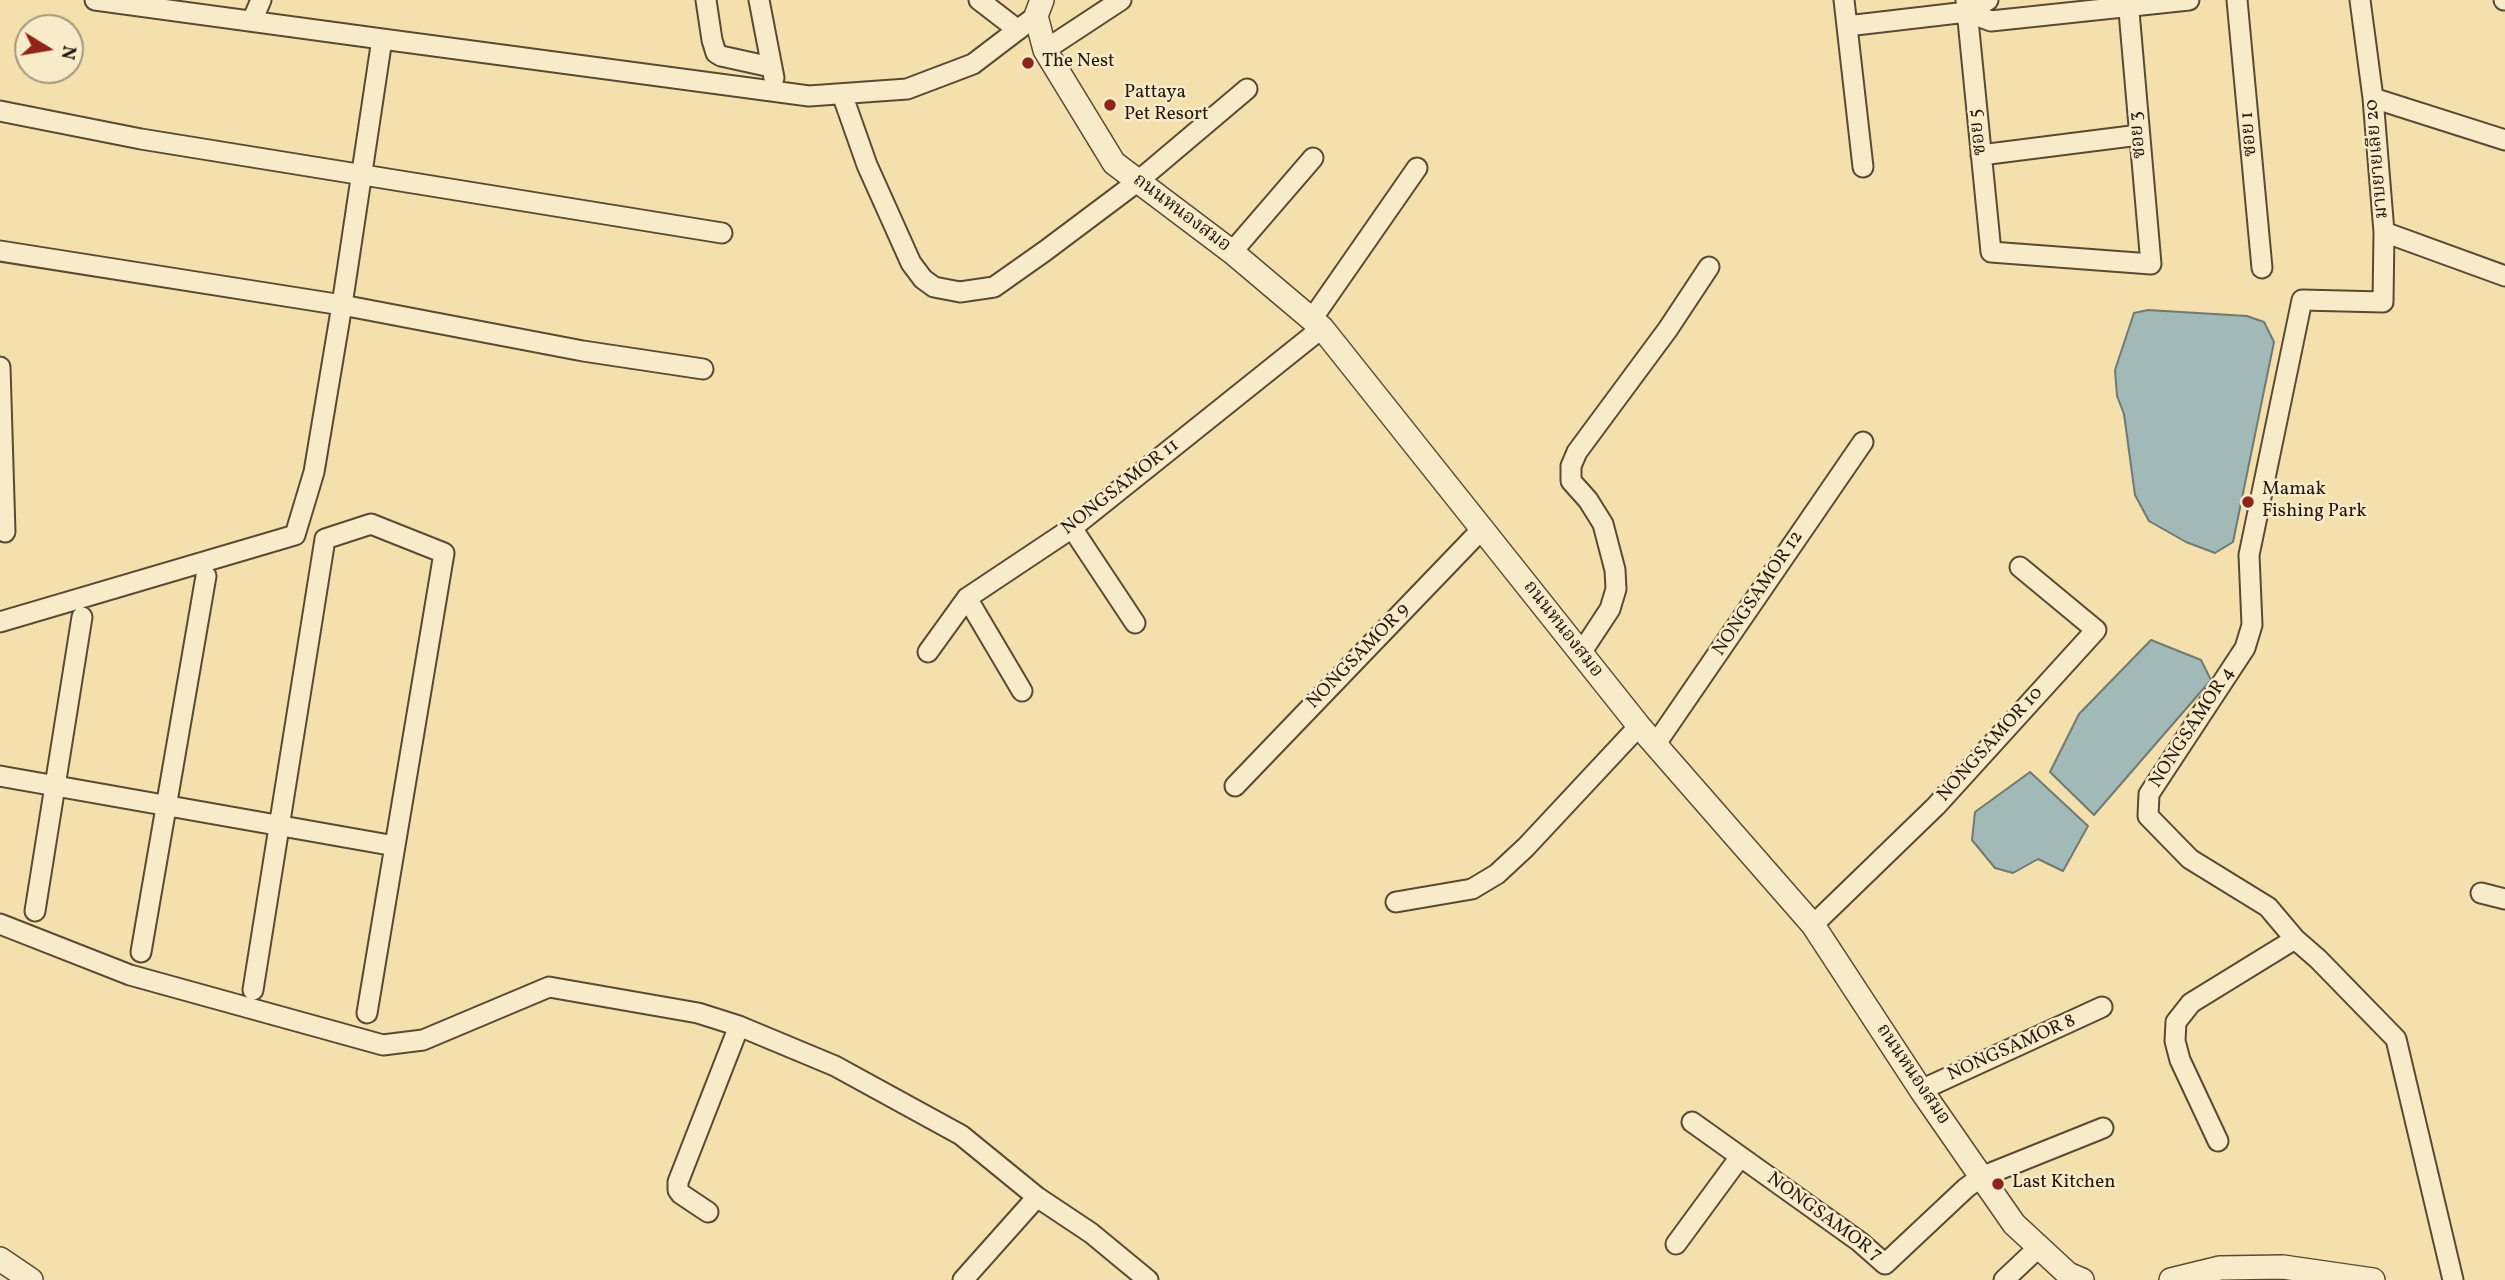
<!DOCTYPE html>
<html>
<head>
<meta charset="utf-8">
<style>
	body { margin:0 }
	#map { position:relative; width:2505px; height:1280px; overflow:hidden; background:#f4e0ad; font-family:Vollkorn,serif }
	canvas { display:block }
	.north { position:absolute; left:14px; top:14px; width:70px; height:70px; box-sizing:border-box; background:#f8ebca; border:2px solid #a4977e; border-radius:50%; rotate:101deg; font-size:19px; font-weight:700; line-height:28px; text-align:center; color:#25180c }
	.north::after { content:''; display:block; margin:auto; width:24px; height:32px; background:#8f2418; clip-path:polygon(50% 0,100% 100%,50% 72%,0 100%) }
</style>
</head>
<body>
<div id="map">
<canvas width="2505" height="1280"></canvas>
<div class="north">N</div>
</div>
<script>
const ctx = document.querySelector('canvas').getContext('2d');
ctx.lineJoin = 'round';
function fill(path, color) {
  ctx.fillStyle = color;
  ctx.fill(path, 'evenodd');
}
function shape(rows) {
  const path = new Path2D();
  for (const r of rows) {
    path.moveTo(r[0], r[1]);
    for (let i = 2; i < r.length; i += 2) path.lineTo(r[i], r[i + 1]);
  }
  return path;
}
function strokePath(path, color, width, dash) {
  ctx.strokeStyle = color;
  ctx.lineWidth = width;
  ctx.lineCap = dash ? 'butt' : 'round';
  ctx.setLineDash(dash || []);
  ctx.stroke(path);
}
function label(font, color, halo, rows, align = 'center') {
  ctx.font = font + ' Vollkorn,"Noto Serif Thai",serif';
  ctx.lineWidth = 5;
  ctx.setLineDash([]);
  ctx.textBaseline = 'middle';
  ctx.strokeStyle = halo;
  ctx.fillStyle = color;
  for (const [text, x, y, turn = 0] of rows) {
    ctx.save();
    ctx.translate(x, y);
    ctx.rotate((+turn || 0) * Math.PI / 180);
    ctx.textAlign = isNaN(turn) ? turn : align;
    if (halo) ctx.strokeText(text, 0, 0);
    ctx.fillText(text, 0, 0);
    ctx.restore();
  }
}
const water = shape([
	[2148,310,2247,316,2264,322,2274,342,2233,542,2215,553,2186,542,2149,521,2135,495,2124,414,2117,396,2115,370,2134,313,2148,310],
	[2151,640,2201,660,2211,680,2094,815,2050,772,2079,714,2151,640],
	[2030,772,2088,826,2063,871,2038,859,2013,873,1995,868,1972,840,1975,812,2030,772]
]);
fill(water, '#a2bab7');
strokePath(water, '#707973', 2);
const minor = shape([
	[95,0,382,39],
	[706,0,712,40,716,53,721,56,771,67],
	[759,0,774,78],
	[979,0,1018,30],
	[1844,0,1863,167],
	[1966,0,1991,252,2151,264,2128,0],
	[2237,0,2262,268],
	[2360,0,2373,98,2384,232,2383,302,2302,300,2249,555,2252,625,2245,648,2149,794,2148,816,2190,859,2268,907,2295,939,2318,959,2396,1039,2453,1280],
	[2504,0,2505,0],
	[1967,12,1991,21,2189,0],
	[252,21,261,0],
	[1847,26,1967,12,1988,0],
	[1045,50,1121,0],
	[842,94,867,165,911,263,923,279,934,287,960,292,994,287,1045,251,1137,182,1247,89],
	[2373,98,2505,140],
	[0,111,141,139,722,233],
	[1981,155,2139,135],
	[2384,232,2505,276],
	[0,251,342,305,583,351,703,369],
	[1232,252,1313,158],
	[1312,319,1417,168],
	[0,367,5,532],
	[1072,528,1135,623],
	[967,598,1022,691],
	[0,622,295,535,314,472,342,305,382,39,809,96,907,89,973,64,1036,16],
	[928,652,967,598,1072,528,1322,328],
	[1581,653,1610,609,1616,589,1615,570,1603,524,1588,500,1571,481,1571,466,1577,452,1668,329,1709,267],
	[1655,745,1863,442],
	[0,776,395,846],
	[1235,786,1482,529],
	[2481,893,2505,899],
	[1396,902,1472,889,1497,874,1526,847,1639,726],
	[35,911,82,617],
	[0,924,130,975,383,1045,423,1040,549,987,698,1013,739,1026,835,1066,961,1135,1037,1197,1091,1233,1148,1280],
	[1813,925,1936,806,2096,630,2020,567],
	[141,952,206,576],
	[253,990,325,539,371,524,444,553,367,1013],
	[1921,1090,2102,1007],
	[1692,1122,1860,1242,1885,1264,1966,1188,1981,1177,2103,1128],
	[2218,1141,2180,1060,2175,1041,2176,1022,2191,1003,2295,939],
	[708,1212,681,1194,678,1190,678,1182,739,1026],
	[1676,1244,1740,1157],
	[963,1280,1037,1197],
	[2004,1280,2039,1247]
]);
const tertiary = shape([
	[1042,0,1036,16,1045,50,1114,163,1232,252,1322,328,1639,726,1813,925,1921,1090,2014,1224,2068,1274,2082,1280],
	[0,1259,31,1280],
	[2171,1280,2220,1268,2283,1267,2373,1280]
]);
strokePath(minor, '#594a34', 23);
strokePath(tertiary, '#594a34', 26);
strokePath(minor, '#f8ebca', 19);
strokePath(tertiary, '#f8ebca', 23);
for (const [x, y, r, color] of [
	[1028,63,7,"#8f2418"],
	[1110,105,7,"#8f2418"],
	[2248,502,7,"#8f2418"],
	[1998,1184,7,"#8f2418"]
]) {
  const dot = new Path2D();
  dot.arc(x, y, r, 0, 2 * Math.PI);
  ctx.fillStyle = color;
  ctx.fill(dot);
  strokePath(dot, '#f8ebca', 2.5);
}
label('19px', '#25180c', '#f8ebca', [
	["The Nest",1042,63],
	["Pattaya",1124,94],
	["Pet Resort",1124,116],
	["Mamak",2262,491],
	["Fishing Park",2262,513],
	["Last Kitchen",2012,1184]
], 'left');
label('19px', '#25180c', '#f8ebca', [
	["ซอย 5",1979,132,-96],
	["ซอย 1",2250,134,-95],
	["ซอย 3",2139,135,-95],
	["มาบยายเลีย 20",2378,159,-95],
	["ถนนหนองสมอ",1181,214,37],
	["NONGSAMOR 11",1121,488,-38],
	["NONGSAMOR 12",1759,594,-56],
	["ถนนหนองสมอ",1562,630,52],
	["NONGSAMOR 9",1359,657,-46],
	["NONGSAMOR 4",2193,728,-57],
	["NONGSAMOR 10",1991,745,-48],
	["NONGSAMOR 8",2012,1049,-24],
	["ถนนหนองสมอ",1912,1075,56],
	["NONGSAMOR 7",1824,1218,36]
]);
</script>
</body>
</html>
